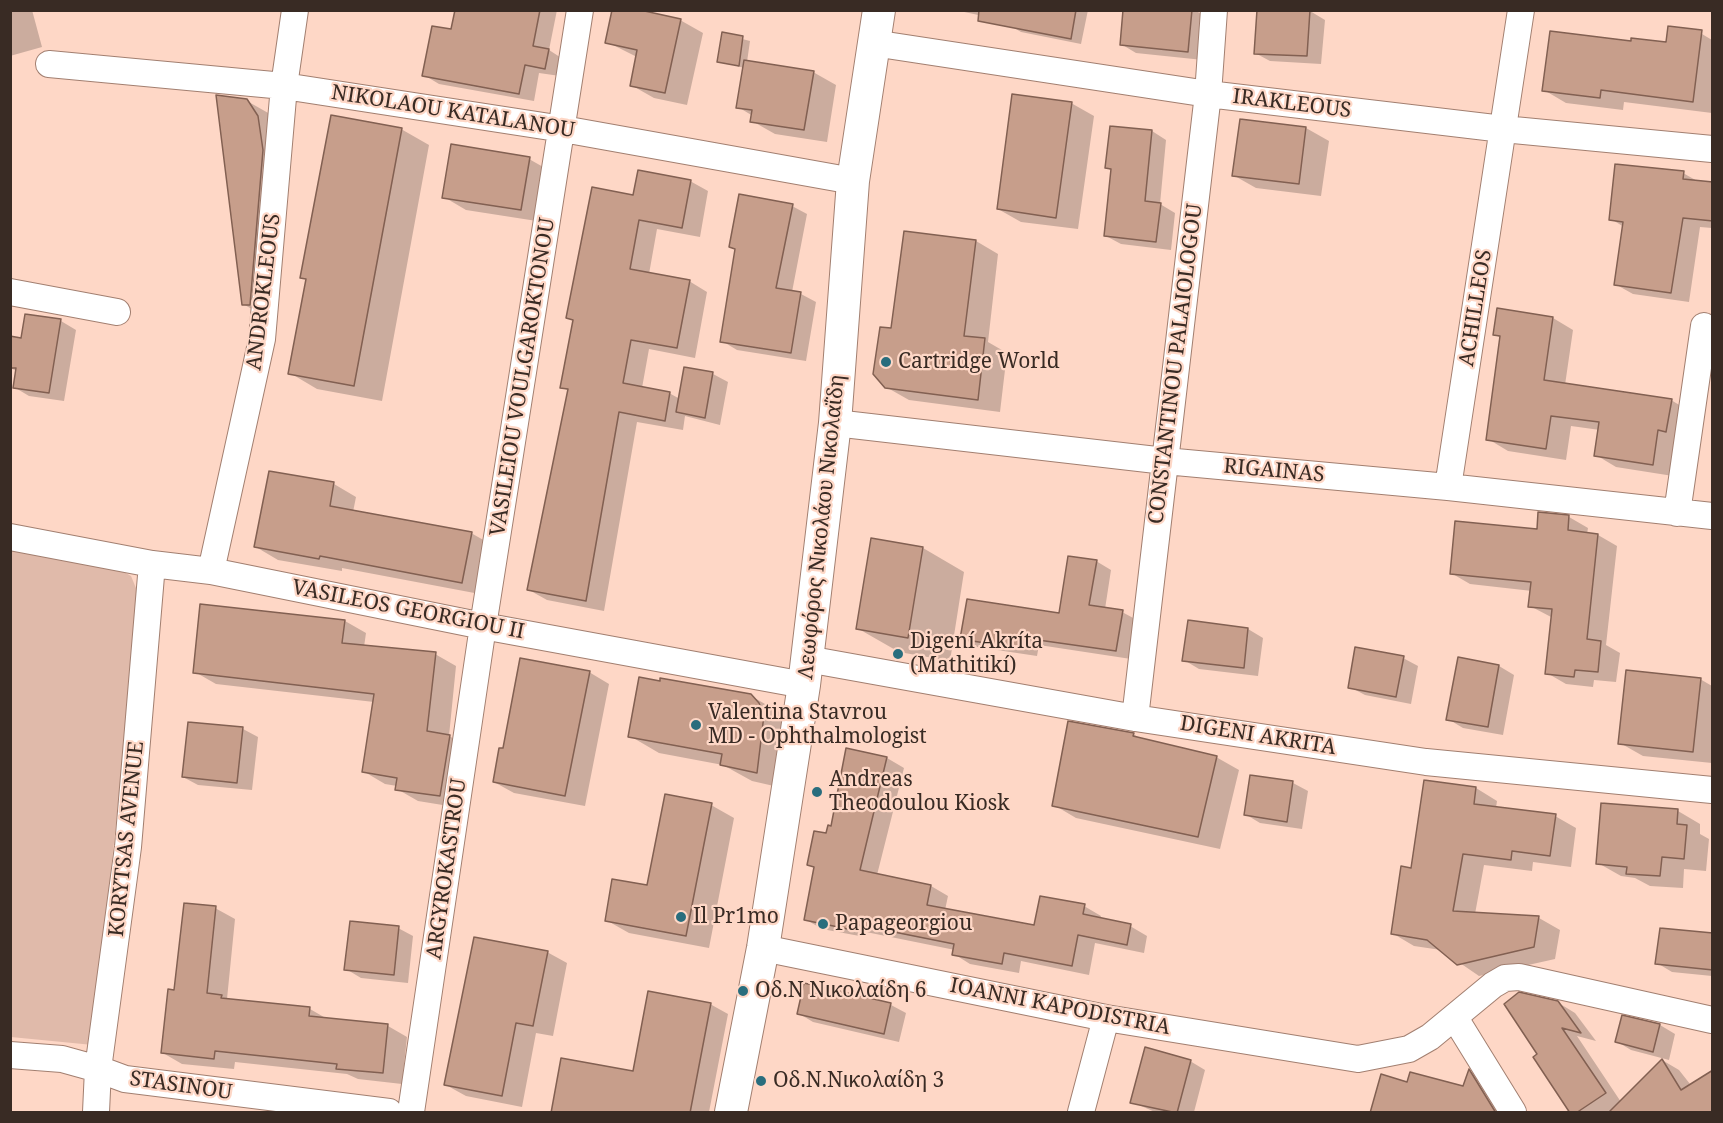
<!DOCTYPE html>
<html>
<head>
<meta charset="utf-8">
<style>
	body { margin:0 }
	#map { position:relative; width:1723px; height:1123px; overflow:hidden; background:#fed7c6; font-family:"Noto Serif",serif }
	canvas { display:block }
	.frame { position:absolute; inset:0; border:12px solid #392b24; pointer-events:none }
</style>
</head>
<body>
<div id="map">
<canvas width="1723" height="1123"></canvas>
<div class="frame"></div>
</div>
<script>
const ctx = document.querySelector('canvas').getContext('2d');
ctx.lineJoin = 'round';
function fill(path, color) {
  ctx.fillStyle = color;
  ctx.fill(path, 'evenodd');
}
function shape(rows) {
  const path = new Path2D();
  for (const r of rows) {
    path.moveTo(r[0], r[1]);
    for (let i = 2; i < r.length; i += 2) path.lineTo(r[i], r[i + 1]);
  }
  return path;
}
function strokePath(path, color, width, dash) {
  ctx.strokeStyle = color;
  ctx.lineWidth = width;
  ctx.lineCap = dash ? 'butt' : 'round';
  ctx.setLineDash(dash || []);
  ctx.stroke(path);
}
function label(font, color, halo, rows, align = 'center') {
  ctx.font = font + ' "Noto Serif",serif';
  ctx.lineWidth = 4.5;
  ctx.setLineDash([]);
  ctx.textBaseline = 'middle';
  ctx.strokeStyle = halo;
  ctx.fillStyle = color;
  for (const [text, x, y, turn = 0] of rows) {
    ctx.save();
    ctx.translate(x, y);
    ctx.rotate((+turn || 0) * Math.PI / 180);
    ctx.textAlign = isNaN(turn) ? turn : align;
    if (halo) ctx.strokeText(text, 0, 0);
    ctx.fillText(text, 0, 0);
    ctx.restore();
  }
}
fill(shape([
	[11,550,117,568,131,576,138,593,138,610,93,1045,11,1037]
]), '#e0baaa');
fill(shape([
	[10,10,32,10,42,47,10,56],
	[456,10,557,10,549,50,563,59,560,76,539,73,534,101,439,84,424,75,452,31],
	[955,10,1088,10,1081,44,1021,32,1011,26,1011,22],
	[1125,10,1195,10,1207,18,1203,60,1136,53,1121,44],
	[1310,11,1325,20,1321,64,1270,61,1255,53],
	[680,20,703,33,687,105,654,98,631,85,637,57,607,42],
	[1697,31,1712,40,1712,113,1624,102,1623,110,1566,103,1544,90,1632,43,1667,43],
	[723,34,750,41,747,62,813,72,836,85,827,142,775,134,752,121,753,116,738,107,744,68,719,61],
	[247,101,270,114,266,317,243,304],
	[1071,103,1094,116,1078,229,1021,222,998,209],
	[1241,120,1306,128,1329,141,1321,196,1256,188,1233,175],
	[401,129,429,145,382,401,317,389,290,373,307,280,302,277],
	[1152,131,1166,140,1160,204,1175,213,1171,250,1121,244,1106,236,1112,171,1107,168],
	[529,159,552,172,543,222,466,210,444,197],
	[1683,173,1699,182,1712,183,1712,228,1700,227,1689,302,1633,294,1615,284,1624,227,1611,219],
	[690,181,708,191,700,237,657,229,649,274,689,281,707,292,695,358,649,349,642,388,669,393,680,399,685,369,713,374,728,382,720,425,685,416,683,430,637,422,604,611,547,600,529,590,569,391,561,387,574,321,568,318,634,197],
	[792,206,807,214,792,292,801,294,816,302,806,361,737,350,722,341,737,250,731,247],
	[905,233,976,241,998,254,988,342,1007,353,1000,412,909,400,886,387],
	[26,316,61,321,76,330,64,401,29,396,14,387,17,371,10,368,22,339],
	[1553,318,1573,330,1565,385,1671,400,1691,412,1673,476,1616,467,1596,455,1600,430,1571,426,1566,460,1508,451,1488,439,1501,338,1494,334],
	[334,484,356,497,353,512,471,533,494,546,485,595,342,568,342,571,278,560,256,547],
	[1569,517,1588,528,1587,534,1598,535,1617,546,1606,645,1620,653,1616,682,1594,680,1593,687,1566,684,1547,673,1553,618,1530,606,1532,591,1470,584,1451,573],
	[923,548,964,572,950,661,899,652,857,628],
	[1096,561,1111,570,1105,609,1122,612,1137,620,1131,659,1039,645,1037,656,977,647,962,639,1060,615],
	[345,621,366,633,364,647,435,654,456,666,449,736,470,748,461,808,418,801,397,789,397,786,385,784,363,771,374,702,216,684,195,672],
	[1248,629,1263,638,1258,676,1199,669,1184,660],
	[1403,658,1418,666,1411,704,1365,695,1350,687],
	[1459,659,1499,666,1514,675,1503,735,1463,728,1448,719],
	[589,672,609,684,585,806,514,793,494,782,504,750],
	[1700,679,1712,686,1712,763,1643,756,1620,743],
	[751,696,781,713,789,721,787,789,752,781,723,765,659,753,630,736],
	[243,729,258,737,252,790,198,785,183,777],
	[1133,734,1143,740,1216,757,1239,770,1220,849,1076,818,1054,805],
	[847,750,887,758,904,768,877,875,931,886,948,896,945,910,1035,927,1084,906,1101,916,1100,919,1130,926,1147,936,1144,953,1095,943,1089,975,1021,961,1019,973,970,964,954,954,955,950,866,932,865,937,822,929,805,919,815,868,809,865,832,828],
	[1251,776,1293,783,1308,791,1302,829,1260,823,1245,814],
	[1476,788,1497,801,1496,808,1555,816,1576,828,1571,867,1533,862,1532,871,1484,865,1475,914,1539,918,1560,930,1555,959,1479,976,1441,950,1414,946,1392,933,1412,870],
	[711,805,734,818,709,948,629,933,606,920,649,887],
	[1678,811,1700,824,1700,834,1709,839,1706,871,1684,869,1683,888,1650,886,1635,878,1621,876,1598,863],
	[215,908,235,919,227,999,310,1009,329,1020,388,1026,407,1037,402,1084,358,1079,347,1074,235,1062,234,1069,182,1064,163,1053,176,991],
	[398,928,413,936,408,983,361,978,346,969],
	[1712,935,1712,976,1672,972,1657,963],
	[547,952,567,963,553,1036,536,1033,522,1107,466,1096,446,1085],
	[805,985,891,1005,906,1013,899,1042,813,1022,798,1013],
	[1557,1002,1575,1013,1596,1041,1577,1036,1621,1102,1662,1060,1679,1070,1712,1112,1572,1112,1539,1054],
	[710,1004,728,1014,709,1112,552,1112,634,1073],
	[1623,1017,1660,1025,1675,1034,1669,1060,1631,1050,1616,1041],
	[1190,1061,1205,1070,1194,1112,1155,1112,1132,1102],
	[1470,1071,1484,1080,1504,1112,1372,1112,1408,1084,1464,1088]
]), '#0003');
const building = shape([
	[455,10,540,10,533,46,549,49,545,69,525,65,519,94,422,76,432,26,451,29,455,10],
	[612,10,640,10,681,19,665,93,630,86,637,50,605,43,612,10],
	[979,10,1076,10,1071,39,978,21,979,10],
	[1123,10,1192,10,1188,52,1120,45,1123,10],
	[1257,10,1310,10,1307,56,1254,54,1257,10],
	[1668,26,1702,30,1693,102,1601,90,1600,98,1542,91,1550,31,1631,41,1631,38,1666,42,1668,26],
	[722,32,743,36,739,66,717,62,722,32],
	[744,60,814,71,804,130,750,122,752,110,736,108,744,60],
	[1012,94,1072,102,1056,218,997,209,1012,94],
	[216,95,247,99,258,116,263,150,250,305,242,305,216,95],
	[331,115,402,128,354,386,288,374,306,279,300,278,331,115],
	[1240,119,1306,127,1299,184,1232,176,1240,119],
	[1110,126,1152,130,1145,201,1161,203,1156,242,1104,236,1111,169,1105,168,1110,126],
	[451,144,530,157,521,210,442,198,451,144],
	[1615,164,1684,171,1683,179,1713,182,1713,221,1683,218,1671,293,1614,285,1623,222,1609,220,1615,164],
	[638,170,691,180,682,228,639,220,630,269,690,280,677,348,631,340,623,383,670,392,665,421,619,412,586,601,527,590,568,389,560,388,573,320,566,318,592,187,633,195,638,170],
	[739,194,793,204,776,288,801,292,791,353,720,342,735,249,729,247,739,194],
	[904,231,976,240,964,336,985,338,978,400,885,388,873,374,880,327,891,328,904,231],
	[1497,308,1553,317,1544,380,1672,399,1666,432,1658,430,1653,465,1594,456,1599,422,1551,416,1546,449,1486,440,1500,336,1493,335,1497,308],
	[25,314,61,319,49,393,13,388,16,368,10,368,10,336,21,338,25,314],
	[684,367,713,372,705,418,676,412,684,367],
	[269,471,334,482,330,506,472,532,462,583,320,556,319,559,254,547,269,471],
	[1538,512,1569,515,1568,530,1598,534,1587,639,1601,641,1598,672,1575,670,1574,677,1545,674,1552,609,1528,607,1531,582,1450,574,1455,521,1537,529,1538,512],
	[871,538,923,547,908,638,856,629,871,538],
	[1068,556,1097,560,1089,605,1123,610,1116,651,1024,638,1023,649,960,639,967,599,1059,613,1068,556],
	[200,604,345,620,342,643,436,652,427,731,450,735,440,796,395,790,397,778,362,772,374,694,193,673,200,604],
	[1188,620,1248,628,1244,668,1182,661,1188,620],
	[1355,647,1404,656,1396,697,1348,688,1355,647],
	[1458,657,1499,665,1488,727,1446,720,1458,657],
	[520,658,590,671,565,796,493,782,499,748,503,748,520,658],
	[1626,670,1701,678,1693,752,1618,744,1626,670],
	[639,677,660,681,660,678,751,694,759,703,764,715,757,773,720,765,722,754,628,737,639,677],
	[1068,721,1134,733,1133,736,1217,756,1198,837,1052,806,1068,721],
	[188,722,243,727,237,783,182,777,188,722],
	[846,748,887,757,860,870,931,885,927,905,1034,925,1040,896,1085,904,1083,914,1131,924,1127,945,1078,935,1072,966,1004,953,1002,964,952,955,954,944,849,923,848,929,804,920,814,867,807,865,814,831,826,833,828,825,831,826,846,748],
	[1250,775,1293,781,1287,822,1244,815,1250,775],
	[1424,780,1476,787,1474,804,1556,814,1550,856,1512,851,1511,860,1463,854,1453,911,1539,916,1534,947,1457,965,1427,940,1391,934,1401,866,1411,868,1424,780],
	[665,794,712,803,686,936,605,921,612,879,647,885,665,794],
	[1601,803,1678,809,1677,824,1687,825,1684,859,1662,857,1660,876,1626,874,1627,867,1596,864,1601,803],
	[184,903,216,906,207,993,222,995,221,998,310,1007,309,1016,388,1024,383,1073,336,1069,337,1064,215,1051,214,1059,161,1053,168,989,174,990,184,903],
	[350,921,399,926,394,975,344,970,350,921],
	[1660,928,1713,933,1713,970,1655,964,1660,928],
	[474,937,548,951,533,1026,516,1023,502,1096,444,1085,474,937],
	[804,983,891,1003,884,1034,797,1014,804,983],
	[648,991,711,1003,690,1113,551,1113,561,1058,633,1071,648,991],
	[1519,992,1558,1001,1581,1033,1562,1028,1606,1093,1576,1113,1570,1113,1533,1057,1537,1054,1504,1004,1519,992],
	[1622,1015,1660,1024,1653,1052,1615,1042,1622,1015],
	[1145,1047,1191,1060,1177,1113,1130,1103,1145,1047],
	[1662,1059,1681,1090,1713,1070,1713,1113,1608,1113,1662,1059],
	[1469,1069,1496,1113,1370,1113,1381,1074,1407,1082,1410,1072,1463,1086,1469,1069]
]);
fill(building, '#c79e8b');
strokePath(building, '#826052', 1.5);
const minor = shape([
	[873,43,1208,94,1503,129,1712,149],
	[49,64,284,86,563,129,853,181],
	[10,292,117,312],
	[835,423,1165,461,1448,487,1712,516],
	[1448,487,1521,10],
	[1677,513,1704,326],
	[10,537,152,564,211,571,483,626,804,685],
	[211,571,262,339,284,86,295,10],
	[807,659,1135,718,1426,762,1712,790],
	[1135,718,1208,94,1214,10],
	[763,948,1106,1018,1358,1059,1409,1049,1430,1037,1493,985,1505,978,1519,977,1712,1020],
	[1455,1018,1513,1112],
	[10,1055,62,1059,98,1069,125,1079,389,1112],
	[96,1112,98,1069,128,847,152,564],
	[411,1112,483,626,580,10],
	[1081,1112,1106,1018]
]);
const tertiary = shape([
	[731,1112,763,948,804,685,835,423,853,181,879,10]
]);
strokePath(minor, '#a27f70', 28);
strokePath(tertiary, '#a27f70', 34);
strokePath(minor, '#fff', 26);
strokePath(tertiary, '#fff', 32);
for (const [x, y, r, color] of [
	[886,362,6,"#296d7d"],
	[898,654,6,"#296d7d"],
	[696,725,6,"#296d7d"],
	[817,792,6,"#296d7d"],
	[681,917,6,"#296d7d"],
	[823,924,6,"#296d7d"],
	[743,991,6,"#296d7d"],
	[761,1081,6,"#296d7d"]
]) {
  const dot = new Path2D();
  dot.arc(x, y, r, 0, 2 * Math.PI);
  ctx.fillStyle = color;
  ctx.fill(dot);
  strokePath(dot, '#fed7c6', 2);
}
label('21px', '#392b24', '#fed7c6', [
	["IRAKLEOUS",1292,104,7],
	["NIKOLAOU KATALANOU",453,112,9],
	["ANDROKLEOUS",264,292,-83],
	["ACHILLEOS",1476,308,-81],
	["CONSTANTINOU PALAIOLOGOU",1176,364,-83],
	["VASILEIOU VOULGAROKTONOU",523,377,-81],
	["RIGAINAS",1274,471,5],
	["Λεωφόρος Νικολάου Νικολαΐδη",822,527,-84],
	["VASILEOS GEORGIOU II",408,610,11],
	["DIGENI AKRITA",1258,736,9],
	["KORYTSAS AVENUE",127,839,-84],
	["ARGYROKASTROU",447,869,-82],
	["IOANNI KAPODISTRIA",1060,1007,11],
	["STASINOU",181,1086,8]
]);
label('21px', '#392b24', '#fed7c6', [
	["Cartridge World",898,362],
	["Digení Akríta",910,642],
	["(Mathitikí)",910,666],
	["Valentina Stavrou",708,713],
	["MD - Ophthalmologist",708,737],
	["Andreas",829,780],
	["Theodoulou Kiosk",829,804],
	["Il Pr1mo",693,917],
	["Papageorgiou",835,924],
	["Οδ.Ν Νικολαίδη 6",755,991],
	["Οδ.Ν.Νικολαίδη 3",773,1081]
], 'left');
</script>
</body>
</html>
